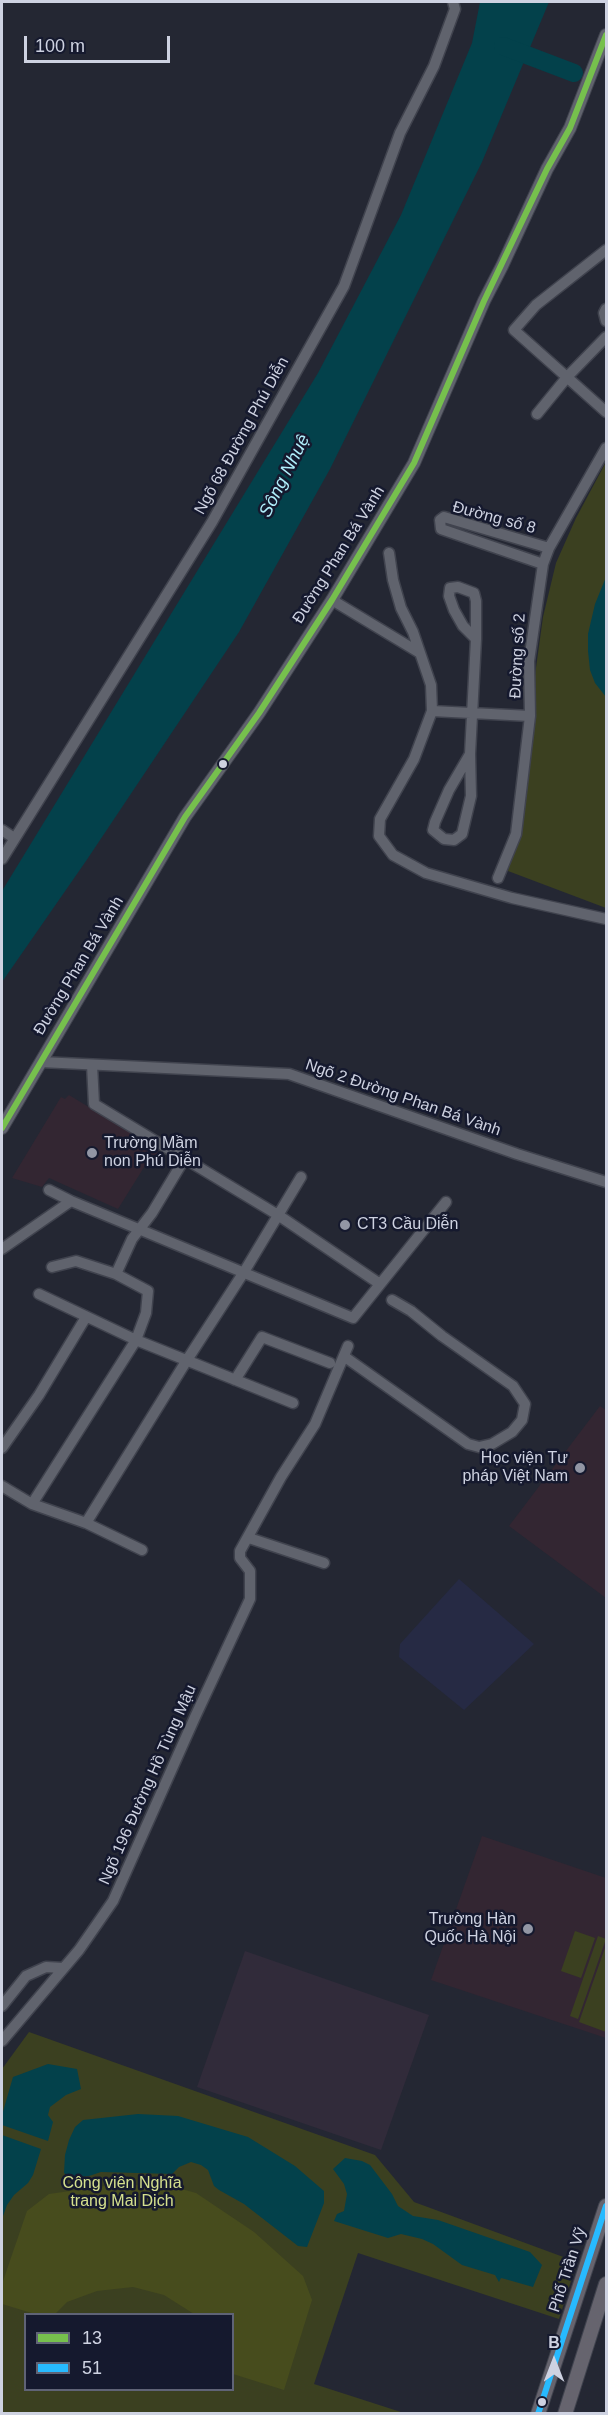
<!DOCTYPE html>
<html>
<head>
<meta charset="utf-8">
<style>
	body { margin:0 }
	#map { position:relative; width:608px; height:2415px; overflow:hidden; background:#242733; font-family:Helvetica,sans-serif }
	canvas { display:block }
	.frame { position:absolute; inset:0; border:3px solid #ced2e1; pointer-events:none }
	.legend { position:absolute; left:24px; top:2313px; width:210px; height:78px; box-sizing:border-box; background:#15192e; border:2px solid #5f6376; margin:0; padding:8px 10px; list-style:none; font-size:18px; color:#ced2e1 }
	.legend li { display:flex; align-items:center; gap:12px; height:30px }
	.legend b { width:30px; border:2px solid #5f6376 }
	.north { position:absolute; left:524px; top:2331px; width:60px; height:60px; -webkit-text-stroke:4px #15192e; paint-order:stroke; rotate:0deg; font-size:16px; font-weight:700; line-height:24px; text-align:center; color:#ced2e1 }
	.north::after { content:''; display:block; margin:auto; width:21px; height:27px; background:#ced2e1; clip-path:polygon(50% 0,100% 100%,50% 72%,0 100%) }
	.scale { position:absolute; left:24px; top:36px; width:146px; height:27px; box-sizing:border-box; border:3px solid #ced2e1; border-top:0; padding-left:8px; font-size:18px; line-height:21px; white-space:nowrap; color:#ced2e1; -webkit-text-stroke:4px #15192e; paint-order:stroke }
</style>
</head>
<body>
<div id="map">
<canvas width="608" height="2415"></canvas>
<div class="frame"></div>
<ul class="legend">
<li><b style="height:8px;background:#76c04d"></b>13</li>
<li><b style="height:8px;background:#27baff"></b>51</li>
</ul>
<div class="north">B</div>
<div class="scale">100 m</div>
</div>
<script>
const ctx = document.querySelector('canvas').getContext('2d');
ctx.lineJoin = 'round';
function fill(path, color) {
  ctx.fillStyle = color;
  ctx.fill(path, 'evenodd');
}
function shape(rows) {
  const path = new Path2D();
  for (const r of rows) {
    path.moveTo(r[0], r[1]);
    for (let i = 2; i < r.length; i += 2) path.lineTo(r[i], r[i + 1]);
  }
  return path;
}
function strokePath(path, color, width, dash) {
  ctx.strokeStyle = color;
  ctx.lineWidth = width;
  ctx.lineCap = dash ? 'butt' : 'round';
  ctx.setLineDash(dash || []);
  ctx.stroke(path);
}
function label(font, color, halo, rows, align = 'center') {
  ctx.font = font + ' Helvetica,sans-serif';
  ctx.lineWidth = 5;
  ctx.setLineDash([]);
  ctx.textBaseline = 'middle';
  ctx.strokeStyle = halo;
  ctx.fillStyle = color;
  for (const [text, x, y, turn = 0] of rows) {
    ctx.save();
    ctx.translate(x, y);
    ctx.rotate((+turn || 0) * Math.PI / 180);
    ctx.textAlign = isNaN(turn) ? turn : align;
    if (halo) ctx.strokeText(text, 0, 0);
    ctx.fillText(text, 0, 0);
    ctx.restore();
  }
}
fill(shape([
	[459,1579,534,1644,464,1710,399,1657,400,1644]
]), '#262a44');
fill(shape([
	[245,1951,429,2015,381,2150,197,2087]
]), '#312b3a');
fill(shape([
	[69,1095,159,1150,154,1158,151,1156,118,1209,49,1178,42,1187,12,1178,61,1097,65,1099],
	[600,1406,606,1410,606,1598,509,1526],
	[482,1836,606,1878,606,2038,431,1980]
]), '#332632');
fill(shape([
	[606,462,606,908,508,871,543,617,556,563,576,518],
	[575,1931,595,1938,581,1978,561,1971],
	[598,1936,606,1939,578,2019,570,2016],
	[606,1945,606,2032,579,2022],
	[29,2032,375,2155,414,2202,577,2262,559,2319,358,2253,314,2384,404,2413,2,2413,2,2069],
	[26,2314,232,2314,232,2390,26,2390]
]), '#3b4020');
fill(shape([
	[119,2184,178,2188,196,2193,254,2232,303,2276,312,2300,284,2390,233,2374,232,2314,194,2314,164,2295,133,2287,97,2291,67,2302,55,2314,35,2314,2,2304,2,2284,27,2211,49,2194]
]), '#474c1d');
fill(shape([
	[480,2,549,2,482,162,330,469,239,632,86,861,2,982,2,891,318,373,401,215,472,43],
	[606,577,606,697,595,683,590,670,588,651,588,634,595,604],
	[48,2064,77,2069,81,2089,66,2095,50,2107,48,2115,53,2122,48,2141,2,2125,2,2115,13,2077],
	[138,2114,178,2116,248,2137,295,2166,324,2191,324,2203,307,2247,298,2246,244,2204,219,2190,214,2186,208,2170,201,2165,191,2162,179,2167,172,2174,101,2172,89,2176,70,2178,64,2173,65,2155,69,2140,75,2127,83,2120],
	[2,2135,41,2149,33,2175,28,2183,14,2195,7,2205,2,2219],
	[345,2158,362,2161,370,2165,392,2194,398,2206,413,2216,438,2220,530,2252,542,2265,533,2287,505,2279,501,2278,499,2282,495,2275,462,2265,433,2244,422,2239,401,2234,388,2238,334,2221,337,2214,344,2211,347,2194,344,2184,333,2169]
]), '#03414b');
strokePath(shape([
	[503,46,574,73]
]), '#03414b', 18);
const minor = shape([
	[606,250,536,305,514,330,606,412],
	[606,309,604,313,606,321],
	[537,414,568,376,606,337],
	[389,553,393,580,401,608,413,632,431,685,432,711,414,759,380,819,379,836,393,855,426,873,512,898,606,919],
	[543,564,441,529,440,520,444,517,549,548],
	[332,600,420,653],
	[432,711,530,716],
	[470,754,449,790,435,822,433,830,444,839,454,840,462,834,471,796,470,754,476,639,476,601,474,593,458,587,450,588,449,596,454,610,463,626,476,639],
	[2,830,14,838],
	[2,859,212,522,344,286,400,133,434,66,455,9,453,2],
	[498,878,516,834,530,716,529,661,543,564,549,548,606,448],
	[41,1062,289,1074,517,1154,606,1182],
	[92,1065,94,1104,278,1215,380,1284],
	[49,1190,71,1201,353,1318,446,1202],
	[2,1249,71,1201],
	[116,1274,132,1239,152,1213,185,1158],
	[39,1294,136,1340,293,1403],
	[345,1357,468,1444,479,1447,492,1444,512,1432,522,1420,525,1404,513,1386,442,1336,411,1311,392,1300],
	[235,1380,262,1337,330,1363],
	[2,1448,39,1395,86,1317],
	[2,1486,32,1504,86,1523,142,1550],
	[32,1504,136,1340,146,1313,148,1291,116,1274,76,1261,52,1267],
	[86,1523,187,1360,244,1272,301,1177],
	[249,1538,324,1563],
	[2,2006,26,1976,46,1967,63,1968],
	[2,2041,79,1950,113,1901,195,1717,250,1599,250,1571,240,1558,240,1551,281,1477,315,1424,348,1346]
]);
const tertiary = shape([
	[2,1128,185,817,259,713,332,600,414,463,484,301,502,266,547,169,570,128,606,35]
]);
const secondary = shape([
	[538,2414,606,2206],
	[565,2414,606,2284]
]);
strokePath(minor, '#40434e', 13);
strokePath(tertiary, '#40434e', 14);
strokePath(secondary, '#40434e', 16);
strokePath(minor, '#60636d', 10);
strokePath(tertiary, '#60636d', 12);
strokePath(secondary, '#66646e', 14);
strokePath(shape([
	[2,1128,185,817,259,713,332,600,414,463,484,301,547,169,570,128,606,35]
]), '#76c04d', 6);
strokePath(shape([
	[538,2414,606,2206]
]), '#27baff', 6);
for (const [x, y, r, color] of [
	[223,764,5,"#ced2e1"],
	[92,1153,6,"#9296a4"],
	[345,1225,6,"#9296a4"],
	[580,1468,6,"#9296a4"],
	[528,1929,6,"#9296a4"],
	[542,2402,5,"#ced2e1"]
]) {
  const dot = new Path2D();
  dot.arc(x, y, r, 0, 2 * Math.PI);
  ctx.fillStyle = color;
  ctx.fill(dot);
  strokePath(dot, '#15192e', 2);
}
label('16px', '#ced2e1', '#15192e', [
	["Ngõ 68 Đường Phú Diễn",242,436,-61],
	["Đường số 8",494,518,15],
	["Đường Phan Bá Vành",339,555,-58],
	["Đường số 2",518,656,-87],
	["Đường Phan Bá Vành",79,966,-59],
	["Ngõ 2 Đường Phan Bá Vành",403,1098,19],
	["Ngõ 196 Đường Hồ Tùng Mậu",148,1785,-66],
	["Phố Trần Vỹ",568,2270,-72]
]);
label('16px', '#ced2e1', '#15192e', [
	["Trường Mầm",104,1144],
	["non Phú Diễn",104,1162],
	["CT3 Cầu Diễn",357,1225],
	["Học viện Tư",568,1459,"right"],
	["pháp Việt Nam",568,1477,"right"],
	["Trường Hàn",516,1920,"right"],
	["Quốc Hà Nội",516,1938,"right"]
], 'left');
label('16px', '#d5e08d', '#15192e', [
	["Công viên Nghĩa",122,2184],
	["trang Mai Dịch",122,2202]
]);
label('italic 18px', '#afeefa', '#15192e', [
	["Sông Nhuệ",285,476,-63]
]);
</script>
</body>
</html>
